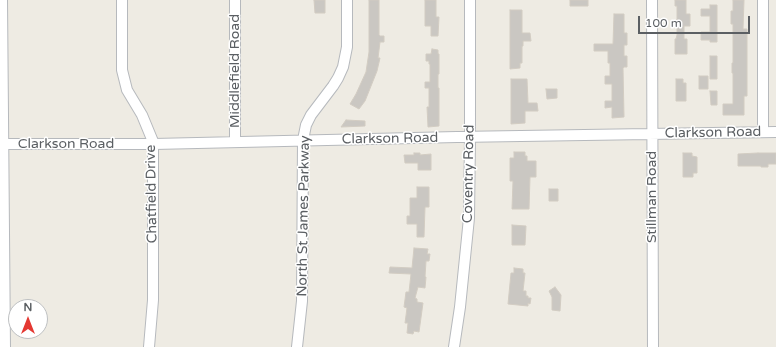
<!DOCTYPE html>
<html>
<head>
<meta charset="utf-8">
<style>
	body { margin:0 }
	#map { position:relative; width:776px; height:347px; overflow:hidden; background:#eeebe3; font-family:"Varela Round",sans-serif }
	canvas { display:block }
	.north { position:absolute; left:8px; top:299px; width:40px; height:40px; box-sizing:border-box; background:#fff; border:1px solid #bdbfc1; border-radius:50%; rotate:0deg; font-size:11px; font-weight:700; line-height:16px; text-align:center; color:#5b5f63 }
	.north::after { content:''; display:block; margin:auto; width:14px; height:18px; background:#e43832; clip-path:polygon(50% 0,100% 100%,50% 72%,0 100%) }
	.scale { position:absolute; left:638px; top:16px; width:112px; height:18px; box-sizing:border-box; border:2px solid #5b5f63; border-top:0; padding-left:5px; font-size:12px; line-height:14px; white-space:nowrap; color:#5b5f63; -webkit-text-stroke:3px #fff; paint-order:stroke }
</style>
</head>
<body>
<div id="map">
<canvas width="776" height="347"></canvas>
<div class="north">N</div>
<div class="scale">100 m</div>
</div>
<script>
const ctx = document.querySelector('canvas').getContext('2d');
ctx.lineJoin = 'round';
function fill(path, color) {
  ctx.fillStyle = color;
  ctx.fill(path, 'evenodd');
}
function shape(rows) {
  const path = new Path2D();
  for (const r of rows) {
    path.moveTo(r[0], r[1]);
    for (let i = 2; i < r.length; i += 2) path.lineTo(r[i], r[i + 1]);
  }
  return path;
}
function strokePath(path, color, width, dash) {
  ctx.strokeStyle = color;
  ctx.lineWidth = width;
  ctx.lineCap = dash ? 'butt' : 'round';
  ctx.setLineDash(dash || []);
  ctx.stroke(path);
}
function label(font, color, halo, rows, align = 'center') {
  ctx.font = font + ' "Varela Round",sans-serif';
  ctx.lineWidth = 3;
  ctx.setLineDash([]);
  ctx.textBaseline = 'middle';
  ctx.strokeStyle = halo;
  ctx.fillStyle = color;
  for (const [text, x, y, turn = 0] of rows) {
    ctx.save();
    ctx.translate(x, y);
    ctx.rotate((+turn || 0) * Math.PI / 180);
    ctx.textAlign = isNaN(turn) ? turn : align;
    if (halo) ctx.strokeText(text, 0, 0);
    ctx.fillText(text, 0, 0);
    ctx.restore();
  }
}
const building = shape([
	[314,0,325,0,325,13,315,13,314,0],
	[369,0,379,0,379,35,380,36,384,36,384,42,380,42,378,58,380,58,377,71,365,101,359,109,350,104,356,94,366,72,369,52,369,0],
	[425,0,436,0,436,17,439,17,438,36,431,36,431,26,425,26,425,0],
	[570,0,588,0,588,6,570,6,570,0],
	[675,0,686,0,686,14,690,14,690,26,684,26,684,39,687,39,687,54,675,54,675,39,676,39,677,35,677,23,674,21,677,20,677,6,675,6,675,0],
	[733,0,744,0,743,29,747,29,747,96,744,96,744,115,723,115,723,104,733,104,733,73,732,73,732,63,733,63,733,24,731,24,731,11,733,11,733,0],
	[710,5,717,5,717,42,710,42,710,40,701,40,701,32,710,32,710,16,701,16,701,9,710,9,710,5],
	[510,10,522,10,522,33,530,33,531,41,523,41,523,46,522,46,522,63,520,63,520,68,510,69,510,10],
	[614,14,624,14,624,33,627,33,627,45,624,45,624,56,627,56,627,67,624,67,623,68,624,117,612,118,612,107,605,108,605,101,612,101,612,84,605,84,605,76,610,76,610,63,608,63,608,51,594,51,594,44,613,44,614,14],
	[432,49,438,50,438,54,439,54,439,74,438,74,438,88,439,88,439,126,428,127,427,107,429,107,429,88,425,88,425,82,430,82,430,64,429,64,429,61,426,61,426,54,431,54,432,49],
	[710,56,717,56,717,79,710,79,710,56],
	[699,76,708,76,708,89,699,89,699,76],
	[511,79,527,79,528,103,537,103,538,111,525,111,525,123,511,124,511,79],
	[676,79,683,79,683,83,686,83,686,101,676,101,676,79],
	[546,89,557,89,557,98,547,99,546,89],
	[710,91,717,91,717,105,711,105,710,91],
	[346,120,365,121,365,126,341,127,346,120],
	[514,152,525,152,525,156,527,156,527,161,536,161,536,177,530,177,529,209,512,209,513,181,510,181,510,158,514,158,514,152],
	[414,153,420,153,420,155,431,154,431,170,418,170,418,163,405,163,404,155,414,155,414,153],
	[683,153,692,153,692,156,697,157,697,173,693,173,693,177,683,177,683,153],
	[758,153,776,153,776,164,768,164,768,167,761,167,761,166,738,166,738,154,758,153],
	[417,187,429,187,429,207,425,207,424,237,417,237,417,224,407,224,407,216,410,216,410,198,417,198,417,187],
	[549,189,558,189,558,201,549,201,549,189],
	[512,225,526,226,525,245,512,245,512,225],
	[414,248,428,249,427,254,430,254,429,261,426,261,425,277,426,277,425,288,418,287,415,298,417,299,417,302,423,303,419,332,414,331,413,334,407,333,408,323,405,323,407,308,404,307,406,292,409,292,411,274,389,273,390,267,412,268,414,248],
	[514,268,523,269,523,273,525,273,523,291,526,291,526,296,528,296,528,298,531,298,530,304,528,303,528,306,508,304,511,273,514,273,514,268],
	[555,287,561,295,560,311,552,310,552,297,549,291,555,287]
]);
fill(building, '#cac7c2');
strokePath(building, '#d2ccc2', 1);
const minor = shape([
	[2,0,5,347],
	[122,0,122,70,127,90,142,115,154,144,153,146,153,300,149,347],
	[235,0,235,142],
	[652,0,653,347],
	[763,132,763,0],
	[3,144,154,144,457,137,776,132],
	[297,347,302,301,303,140,306,125,311,115,333,86,338,78,343,67,347,47,347,0],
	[454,347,460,307,469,218,470,137,470,0]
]);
strokePath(minor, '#b6b9bd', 12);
strokePath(minor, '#fff', 10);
label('14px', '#5b5f63', '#fff', [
	["Middlefield Road",235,71,-90],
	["Clarkson Road",713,133,-1],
	["Clarkson Road",390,139,-1],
	["Clarkson Road",66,144],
	["Coventry Road",469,174,-89],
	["Chatfield Drive",152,194,-91],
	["Stillman Road",652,197,-90],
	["North St James Parkway",304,216,-89]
]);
</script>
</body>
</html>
